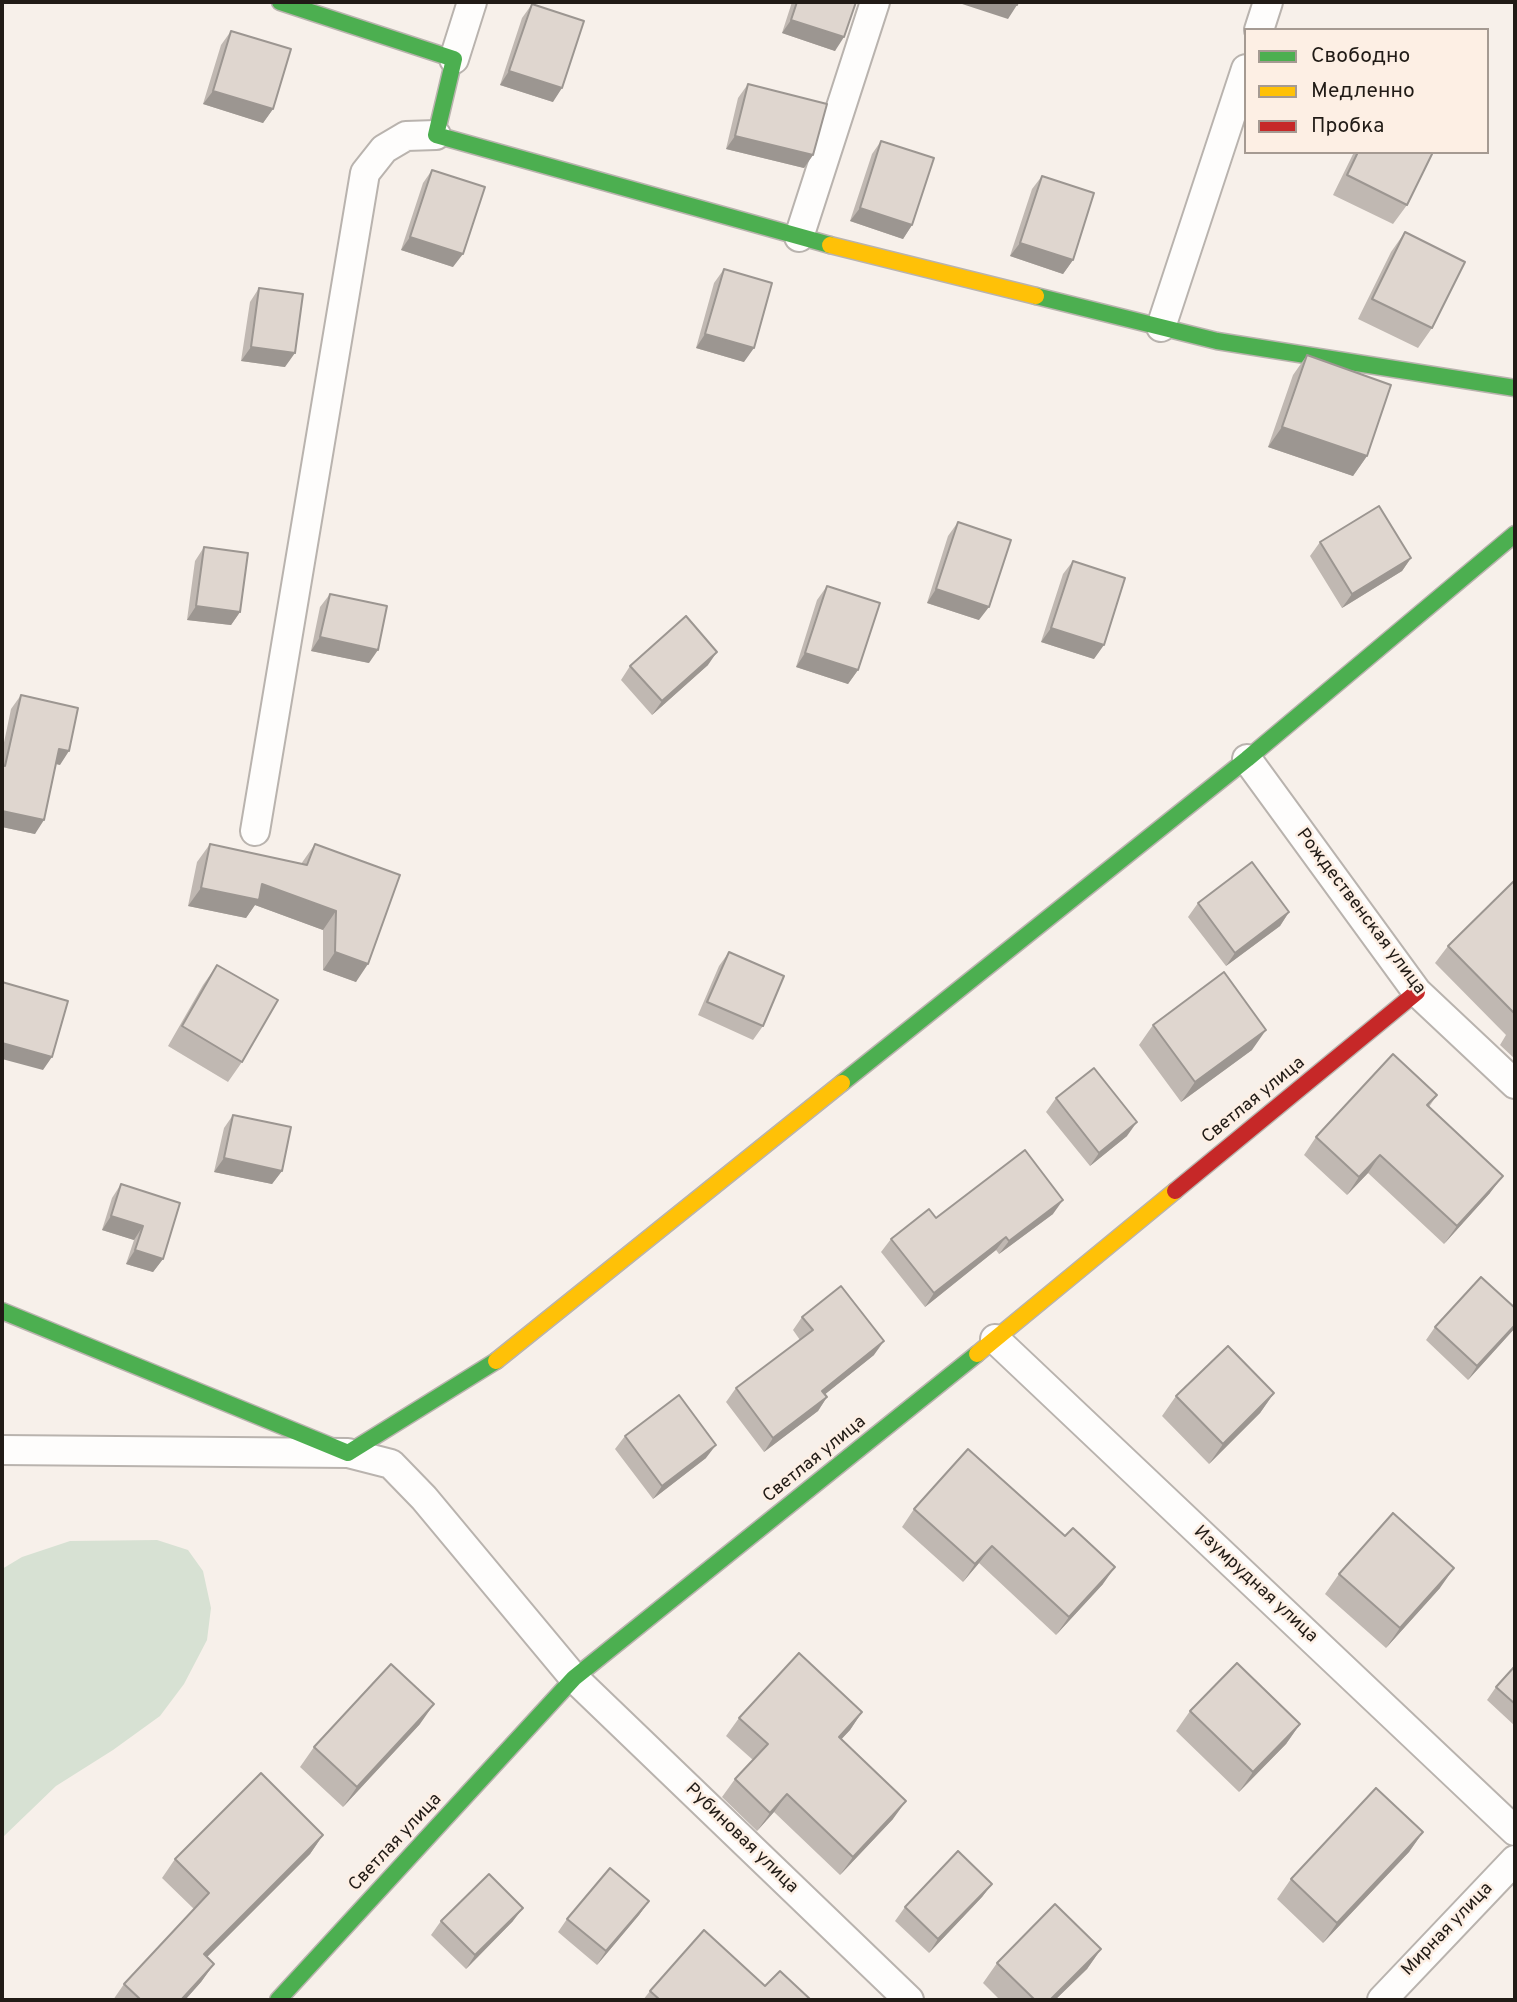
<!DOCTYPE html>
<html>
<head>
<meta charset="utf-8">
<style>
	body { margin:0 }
	#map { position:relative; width:1517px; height:2002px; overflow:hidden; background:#f7f0ea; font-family:Overpass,sans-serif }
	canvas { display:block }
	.frame { position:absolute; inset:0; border:4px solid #211b16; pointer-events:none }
	.legend { position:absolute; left:1244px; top:28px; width:245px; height:126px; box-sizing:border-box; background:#fdefe4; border:2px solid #a59a92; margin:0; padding:9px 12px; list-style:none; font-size:21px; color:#211b16 }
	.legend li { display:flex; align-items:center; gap:14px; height:35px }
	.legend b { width:35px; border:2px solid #a59a92 }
</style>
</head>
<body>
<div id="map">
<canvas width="1517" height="2002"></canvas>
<div class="frame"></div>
<ul class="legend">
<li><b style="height:9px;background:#4caf50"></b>Свободно</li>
<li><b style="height:9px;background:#ffc107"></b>Медленно</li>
<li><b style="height:9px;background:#c62828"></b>Пробка</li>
</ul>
</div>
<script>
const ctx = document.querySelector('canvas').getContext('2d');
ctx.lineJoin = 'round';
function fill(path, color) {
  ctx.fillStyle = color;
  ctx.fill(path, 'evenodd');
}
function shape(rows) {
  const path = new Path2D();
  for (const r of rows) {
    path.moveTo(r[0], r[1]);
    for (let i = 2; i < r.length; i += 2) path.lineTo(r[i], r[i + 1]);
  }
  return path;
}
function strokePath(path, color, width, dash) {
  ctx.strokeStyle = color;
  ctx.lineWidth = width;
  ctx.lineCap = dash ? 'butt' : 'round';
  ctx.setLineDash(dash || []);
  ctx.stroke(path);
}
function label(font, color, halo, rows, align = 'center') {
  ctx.font = font + ' Overpass,sans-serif';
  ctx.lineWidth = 5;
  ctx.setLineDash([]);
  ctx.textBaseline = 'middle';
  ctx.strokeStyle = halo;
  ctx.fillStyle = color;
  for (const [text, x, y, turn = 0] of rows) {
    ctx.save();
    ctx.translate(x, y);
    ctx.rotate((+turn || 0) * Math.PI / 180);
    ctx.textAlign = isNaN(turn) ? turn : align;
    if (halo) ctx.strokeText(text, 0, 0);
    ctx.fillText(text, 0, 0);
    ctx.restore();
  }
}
fill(shape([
	[157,1540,188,1550,203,1571,211,1608,207,1640,184,1684,160,1716,113,1750,56,1786,2,1838,2,1569,22,1557,70,1541]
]), '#d7e1d3');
const street = shape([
	[1259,30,1268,2],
	[454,59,472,2],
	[799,237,875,2],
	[1161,327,1246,69],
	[1247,759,1417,992,1515,1084],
	[255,831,365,173,384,149,406,136,436,135],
	[995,1339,1515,1831],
	[2,1450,348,1453,391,1464,424,1498,574,1678,909,2000],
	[1382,2000,1515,1860]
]);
const fast = shape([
	[280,2,454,59,436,135,830,245],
	[1036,296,1217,341,1515,388],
	[842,1083,1247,759,1515,534],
	[2,1311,348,1453,496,1361],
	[278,2000,574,1678,977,1354]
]);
const slow = shape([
	[830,245,1036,296],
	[977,1354,1175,1191],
	[496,1361,842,1083]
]);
const jam = shape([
	[1175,1191,1417,992]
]);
strokePath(street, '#b9b3ae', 32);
strokePath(fast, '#b9b3ae', 19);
strokePath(slow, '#b9b3ae', 19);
strokePath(jam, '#b9b3ae', 19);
strokePath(street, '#fefdfc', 28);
strokePath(fast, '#4caf50', 16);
strokePath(slow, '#ffc107', 16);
strokePath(jam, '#c62828', 16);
fill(shape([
	[792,2,856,2,835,51,782,33],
	[532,4,553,102,500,85,522,18],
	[231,31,273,109,263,123,203,104,221,45],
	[748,84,813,155,804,168,726,149,738,98],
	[881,141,912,225,903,239,850,221,872,154],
	[1354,152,1433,152,1407,205,1393,224,1333,195],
	[432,170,453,267,401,250,423,183],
	[1042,176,1073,260,1063,274,1010,256,1032,189],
	[1405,232,1432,328,1418,348,1358,319,1391,252],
	[724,269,744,362,696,348,714,283],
	[259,288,285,367,241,361,250,302],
	[1307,355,1367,456,1353,476,1268,447,1293,375],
	[958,522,979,620,927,603,948,536],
	[1320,542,1411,558,1402,571,1342,608,1310,556],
	[204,547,240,612,231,625,187,620,195,561],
	[1073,561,1094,659,1041,642,1063,574],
	[827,586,858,670,848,684,796,667,817,600],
	[330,594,369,663,311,651,320,607],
	[708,665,652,715,621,680,630,666],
	[21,695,60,765,56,764,35,834,2,827,2,752,11,709],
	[210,844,301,864,315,844,400,875,356,982,323,970,323,930,255,905,246,918,188,906,197,862],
	[1515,880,1515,1059,1500,1045,1506,1035,1435,963,1448,946],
	[1198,903,1289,912,1280,926,1226,966,1188,917],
	[729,952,763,1026,753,1040,698,1015,719,966],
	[217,965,242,1062,228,1082,168,1046,203,985],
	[1153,1025,1252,1050,1181,1102,1139,1045],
	[1437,1095,1429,1107,1490,1193,1444,1244,1368,1173,1347,1195,1304,1155,1316,1137],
	[1056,1098,1127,1136,1090,1166,1046,1112],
	[233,1115,282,1171,272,1184,214,1172,224,1128],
	[121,1184,163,1259,153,1272,126,1264,134,1240,102,1230,112,1198],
	[1053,1214,999,1254,996,1250,925,1307,881,1252,891,1239,936,1218],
	[1515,1308,1515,1328,1468,1380,1426,1340,1435,1327],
	[802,1317,874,1355,825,1394,827,1397,818,1411,764,1452,726,1402,736,1388,800,1340,793,1330],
	[1274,1393,1260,1413,1209,1464,1162,1416,1176,1396],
	[625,1436,706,1458,653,1499,615,1449],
	[914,1509,1103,1584,1056,1635,979,1563,963,1582,902,1527],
	[1339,1574,1440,1588,1386,1648,1325,1594],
	[1515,1666,1515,1726,1487,1700,1496,1687],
	[1190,1711,1300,1724,1286,1744,1239,1792,1176,1731],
	[862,1712,850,1730,841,1739,893,1819,840,1875,774,1812,757,1831,722,1797,735,1779,753,1760,726,1736,739,1718],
	[420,1724,343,1807,300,1767,314,1747],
	[1423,1832,1409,1852,1323,1943,1277,1899,1291,1879],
	[323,1835,310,1854,207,1957,214,1964,201,1982,185,2000,113,2000,124,1984,194,1909,162,1878,175,1859],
	[992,1884,982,1897,929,1953,895,1921,905,1907],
	[649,1901,639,1915,597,1965,558,1932,567,1919],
	[441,1921,513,1921,466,1969,431,1935],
	[1101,1949,1087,1969,1055,2000,1000,2000,983,1983,997,1963],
	[765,1986,811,2000,643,2000,650,1991]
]), '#c0b8b2');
fill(shape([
	[956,2,1007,2,1017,5,1008,19],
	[791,20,844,37,835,51,782,33],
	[509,71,562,88,553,102,500,85],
	[213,91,273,109,263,123,203,104],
	[735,136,813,155,804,168,726,149],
	[860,208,912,225,903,239,850,221],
	[410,237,463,254,453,267,401,250],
	[1020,243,1073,260,1063,274,1010,256],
	[705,334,754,348,744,362,696,348],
	[251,347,295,353,285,367,241,361],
	[1282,427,1367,456,1353,476,1268,447],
	[1411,558,1402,571,1342,608,1352,594],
	[936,589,989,607,979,620,927,603],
	[196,606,240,612,231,625,187,620],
	[1051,628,1104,645,1094,659,1041,642],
	[320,637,378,650,369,663,311,651],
	[717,652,708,665,652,715,662,701],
	[805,653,858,670,848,684,796,667],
	[59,749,69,751,60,765,49,762],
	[2,811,44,820,35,834,2,827],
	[262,884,336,911,323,930,255,905,246,918,188,906,201,888],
	[1289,912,1280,926,1226,966,1235,953],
	[335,952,368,964,356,982,323,970],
	[1266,1030,1252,1050,1181,1102,1195,1082],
	[2,1043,52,1057,43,1070,2,1059],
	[1137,1122,1127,1136,1090,1166,1099,1153],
	[1380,1155,1368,1173,1347,1195,1359,1177],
	[224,1158,282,1171,272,1184,214,1172],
	[1503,1176,1490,1193,1444,1244,1457,1226],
	[1063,1200,1053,1214,999,1254,1009,1241],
	[111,1216,143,1226,134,1240,102,1230],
	[1006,1237,996,1250,925,1307,934,1293],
	[135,1250,163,1259,153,1272,126,1264],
	[1515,1325,1515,1328,1468,1380,1477,1366],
	[884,1341,874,1355,813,1404,822,1391],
	[1274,1393,1260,1413,1209,1464,1223,1444],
	[827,1397,818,1411,764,1452,773,1438],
	[716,1445,706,1458,653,1499,662,1486],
	[992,1546,979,1563,963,1582,975,1564],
	[1115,1567,1103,1584,1056,1635,1069,1617],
	[1454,1568,1440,1588,1386,1648,1400,1628],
	[434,1704,420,1724,343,1807,357,1787],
	[862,1712,850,1730,826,1756,839,1737],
	[1300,1724,1286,1744,1239,1792,1253,1772],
	[787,1794,774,1812,757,1831,770,1813],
	[906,1801,893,1819,840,1875,853,1857],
	[1423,1832,1409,1852,1323,1943,1337,1923],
	[323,1835,310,1854,191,1973,204,1954],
	[992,1884,982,1897,929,1953,938,1939],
	[649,1901,639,1915,597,1965,606,1951],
	[523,1908,513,1921,466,1969,475,1955],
	[1101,1949,1087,1969,1055,2000,1050,2000],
	[214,1964,201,1982,185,2000,181,2000]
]), '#9c9691');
const building = shape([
	[797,2,856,2,844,37,791,20,797,2],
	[1007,2,1018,2,1017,5,1007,2],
	[532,4,584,21,562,88,509,71,532,4],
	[231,31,291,49,273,109,213,91,231,31],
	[748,84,827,104,813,155,735,136,748,84],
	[881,141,934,158,912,225,860,208,881,141],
	[1358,152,1433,152,1407,205,1347,175,1358,152],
	[432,170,485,187,463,254,410,237,432,170],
	[1042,176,1094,193,1073,260,1020,243,1042,176],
	[1405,232,1465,262,1432,328,1372,299,1405,232],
	[724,269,772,283,754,348,705,334,724,269],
	[259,288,303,294,295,353,251,347,259,288],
	[1307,355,1391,385,1367,456,1282,427,1307,355],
	[1379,506,1411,558,1352,594,1320,542,1379,506],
	[958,522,1011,540,989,607,936,589,958,522],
	[204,547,248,553,240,612,196,606,204,547],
	[1073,561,1125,578,1104,645,1051,628,1073,561],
	[827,586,880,603,858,670,805,653,827,586],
	[330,594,387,606,378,650,320,637,330,594],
	[686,616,717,652,662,701,630,666,686,616],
	[21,695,78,708,69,751,59,749,44,820,2,811,2,765,5,766,21,695],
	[210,844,307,865,315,844,400,875,368,964,335,952,336,911,262,884,259,900,201,888,210,844],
	[1252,862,1289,912,1235,953,1198,903,1252,862],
	[1515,880,1515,1014,1448,946,1515,880],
	[729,952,784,976,763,1026,707,1002,729,952],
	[217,965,278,1000,242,1062,182,1026,217,965],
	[1224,972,1266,1030,1195,1082,1153,1025,1224,972],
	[2,982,68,1001,52,1057,2,1043,2,982],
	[1393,1054,1437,1095,1427,1105,1503,1176,1457,1226,1380,1155,1359,1177,1316,1137,1393,1054],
	[1094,1068,1137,1122,1099,1153,1056,1098,1094,1068],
	[233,1115,291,1127,282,1171,224,1158,233,1115],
	[1025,1150,1063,1200,1009,1241,1006,1237,934,1293,891,1239,929,1209,936,1218,1025,1150],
	[121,1184,180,1203,163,1259,135,1250,143,1226,111,1216,121,1184],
	[1481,1277,1515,1308,1515,1325,1477,1366,1435,1327,1481,1277],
	[841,1286,884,1341,822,1391,827,1397,773,1438,736,1388,813,1330,802,1317,841,1286],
	[1228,1346,1274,1393,1223,1444,1176,1396,1228,1346],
	[679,1395,716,1445,662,1486,625,1436,679,1395],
	[968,1449,1065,1536,1073,1528,1115,1567,1069,1617,992,1546,975,1564,914,1509,968,1449],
	[1393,1513,1454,1568,1400,1628,1339,1574,1393,1513],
	[799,1653,862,1712,839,1737,906,1801,853,1857,787,1794,770,1813,735,1779,768,1744,739,1718,799,1653],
	[1237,1663,1300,1724,1253,1772,1190,1711,1237,1663],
	[391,1664,434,1704,357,1787,314,1747,391,1664],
	[1515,1666,1515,1704,1496,1687,1515,1666],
	[261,1773,323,1835,204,1954,214,1964,181,2000,141,2000,124,1984,209,1893,175,1859,261,1773],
	[1376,1788,1423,1832,1337,1923,1291,1879,1376,1788],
	[958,1851,992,1884,938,1939,905,1907,958,1851],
	[610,1868,649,1901,606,1951,567,1919,610,1868],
	[489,1874,523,1908,475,1955,441,1921,489,1874],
	[1055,1904,1101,1949,1050,2000,1035,2000,997,1963,1055,1904],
	[704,1930,765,1986,780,1971,811,2000,660,2000,650,1991,704,1930]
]);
fill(building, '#dfd6cf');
strokePath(building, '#9c9691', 2);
label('18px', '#211b16', '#fdefe4', [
	["Рождественская улица",1360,912,53],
	["Светлая улица",1254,1101,-39],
	["Светлая улица",815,1460,-39],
	["Изумрудная улица",1255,1585,43],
	["Рубиновая улица",741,1839,44],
	["Светлая улица",396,1843,-47],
	["Мирная улица",1448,1930,-46]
]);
</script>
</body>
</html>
